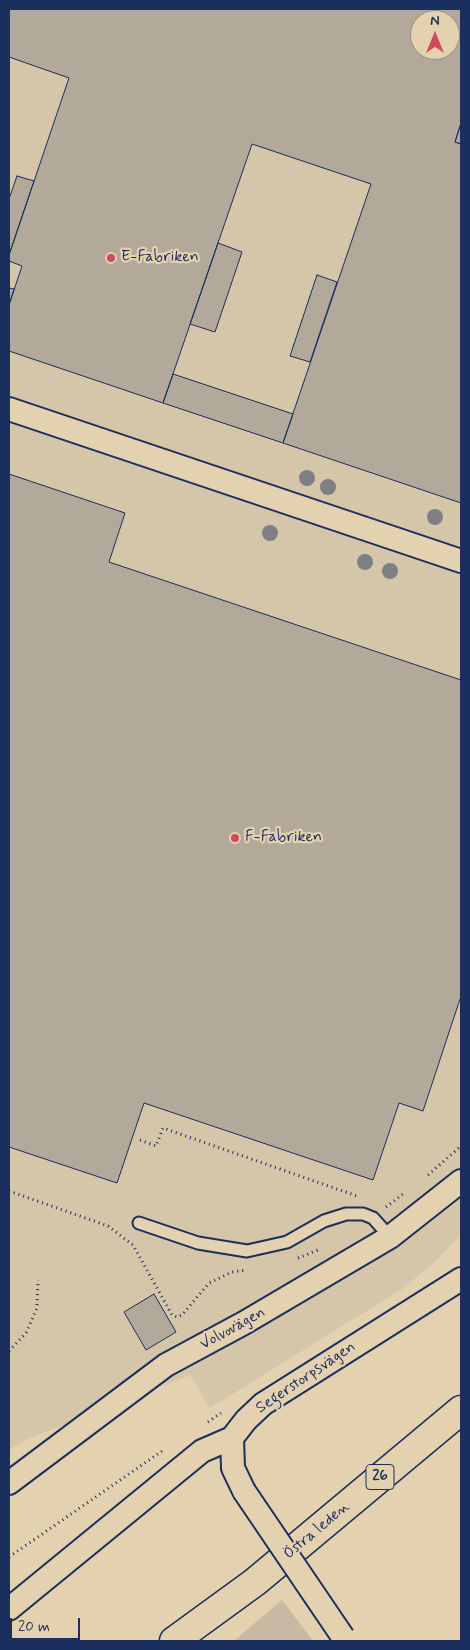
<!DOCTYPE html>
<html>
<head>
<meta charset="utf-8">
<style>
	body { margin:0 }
	#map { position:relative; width:470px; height:1650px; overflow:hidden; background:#e4d1af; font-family:Mynerve,sans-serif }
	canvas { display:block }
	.frame { position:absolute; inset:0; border:10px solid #1b2f5e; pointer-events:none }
	.north { position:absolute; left:410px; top:10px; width:50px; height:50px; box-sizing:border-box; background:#e4d1af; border:1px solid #94908f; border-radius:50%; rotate:0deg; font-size:14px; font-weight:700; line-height:20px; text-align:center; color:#1b2f5e }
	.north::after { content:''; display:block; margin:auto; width:18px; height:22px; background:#d1495b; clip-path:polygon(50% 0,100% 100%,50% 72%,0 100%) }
	.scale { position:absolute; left:10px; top:1618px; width:70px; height:22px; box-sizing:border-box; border:2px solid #1b2f5e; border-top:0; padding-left:6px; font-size:15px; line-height:18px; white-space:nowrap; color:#1b2f5e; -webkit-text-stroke:4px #e4d1af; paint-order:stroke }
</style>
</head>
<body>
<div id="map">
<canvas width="470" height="1650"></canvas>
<div class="frame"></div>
<div class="north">N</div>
<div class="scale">20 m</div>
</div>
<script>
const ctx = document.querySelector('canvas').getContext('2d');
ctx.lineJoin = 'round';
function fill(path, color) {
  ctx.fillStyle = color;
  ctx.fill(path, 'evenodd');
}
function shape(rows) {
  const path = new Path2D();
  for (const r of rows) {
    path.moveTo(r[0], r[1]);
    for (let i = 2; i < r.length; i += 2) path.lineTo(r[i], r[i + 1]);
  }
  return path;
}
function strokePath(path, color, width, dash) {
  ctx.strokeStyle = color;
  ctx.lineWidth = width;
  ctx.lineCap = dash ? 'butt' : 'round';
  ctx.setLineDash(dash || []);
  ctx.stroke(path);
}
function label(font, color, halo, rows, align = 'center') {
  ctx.font = font + ' Mynerve,sans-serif';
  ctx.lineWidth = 4.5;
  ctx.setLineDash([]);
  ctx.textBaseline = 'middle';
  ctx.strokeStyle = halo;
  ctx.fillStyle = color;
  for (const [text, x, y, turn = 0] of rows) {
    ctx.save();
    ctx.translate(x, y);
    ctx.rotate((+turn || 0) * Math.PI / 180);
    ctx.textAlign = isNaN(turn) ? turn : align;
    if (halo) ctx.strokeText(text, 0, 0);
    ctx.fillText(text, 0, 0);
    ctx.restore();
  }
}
fill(shape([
	[9,9,461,9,461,1234,434,1263,402,1289,210,1408,190,1375,25,1440,9,1450],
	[420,20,450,20,450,50,420,50]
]), '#d5c5a9');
fill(shape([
	[282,1600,313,1641,234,1641]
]), '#c7b9a3');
const building = shape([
	[9,9,461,9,461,123,455,142,461,144,461,503,283,443,371,184,252,144,163,403,9,351,9,305,22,266,9,261,9,255,69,78,9,57,9,9],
	[420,20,450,20,450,50,420,50,420,20],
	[461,123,461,144,455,142,461,123],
	[17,176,34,181,9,255,9,199,17,176],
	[218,243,242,252,215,332,190,324,218,243],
	[317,275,337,282,310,362,290,356,317,275],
	[9,288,14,289,9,305,9,288],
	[173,374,293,414,283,443,163,403,173,374],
	[9,474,125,513,109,562,461,680,461,996,423,1111,399,1103,373,1180,144,1103,117,1183,9,1147,9,474],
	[154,1294,176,1332,146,1350,124,1312,154,1294]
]);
fill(building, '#b2a99b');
strokePath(building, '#1b2f5e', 1);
const lane = shape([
	[139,1223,198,1243,247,1251,287,1242,324,1221,346,1214,363,1214,373,1218,390,1237]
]);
const street = shape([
	[9,409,461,561],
	[9,1483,166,1365,244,1323,390,1237,461,1181],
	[244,1491,233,1468,232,1438,246,1420,263,1404,461,1279],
	[9,1609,202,1451,232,1438]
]);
const highway = shape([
	[174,1641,255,1582,461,1410]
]);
strokePath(lane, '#1b2f5e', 15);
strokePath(street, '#1b2f5e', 26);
strokePath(highway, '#1b2f5e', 31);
strokePath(shape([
	[140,1140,156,1146,163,1128,357,1196],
	[428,1175,461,1146],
	[9,1191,108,1226,133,1245,172,1315,177,1317,182,1315,209,1283,232,1272,246,1270],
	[386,1207,403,1194],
	[298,1258,318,1250],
	[9,1351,26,1333,37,1308,38,1280],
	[208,1422,221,1413],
	[9,1557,165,1449]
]), '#1b2f5e', 3, [1, 4]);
strokePath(lane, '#e4d1af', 11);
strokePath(street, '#e4d1af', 22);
strokePath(highway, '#e4d1af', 28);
const streetBridge = shape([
	[244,1491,343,1637]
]);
strokePath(streetBridge, '#1b2f5e', 26, []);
strokePath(streetBridge, '#e4d1af', 22);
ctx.fillStyle = '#7f8086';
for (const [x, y] of [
	[307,478],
	[328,487],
	[435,517],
	[270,533],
	[365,562],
	[390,571]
]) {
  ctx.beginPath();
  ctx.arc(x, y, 8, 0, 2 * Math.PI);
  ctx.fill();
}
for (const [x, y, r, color] of [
	[111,258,5,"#d1495b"],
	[235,838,5,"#d1495b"]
]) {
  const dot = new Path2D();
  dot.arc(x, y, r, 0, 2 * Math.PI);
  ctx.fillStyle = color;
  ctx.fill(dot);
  strokePath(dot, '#e4d1af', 2);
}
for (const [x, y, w] of [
	[380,1477,28]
]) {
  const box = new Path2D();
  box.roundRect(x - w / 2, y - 12.5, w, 25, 4);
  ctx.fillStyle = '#e4d1af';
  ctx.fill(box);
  strokePath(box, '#1b2f5e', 1);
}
label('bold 15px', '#1b2f5e', null, [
	["26",380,1477]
]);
label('16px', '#1b2f5e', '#e4d1af', [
	["E-Fabriken",121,258],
	["F-Fabriken",245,838]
], 'left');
label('16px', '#1b2f5e', '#e4d1af', [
	["Volvovägen",233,1329,-29],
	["Segerstorpsvägen",306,1378,-34],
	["Östra leden",317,1531,-40]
]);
</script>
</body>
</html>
